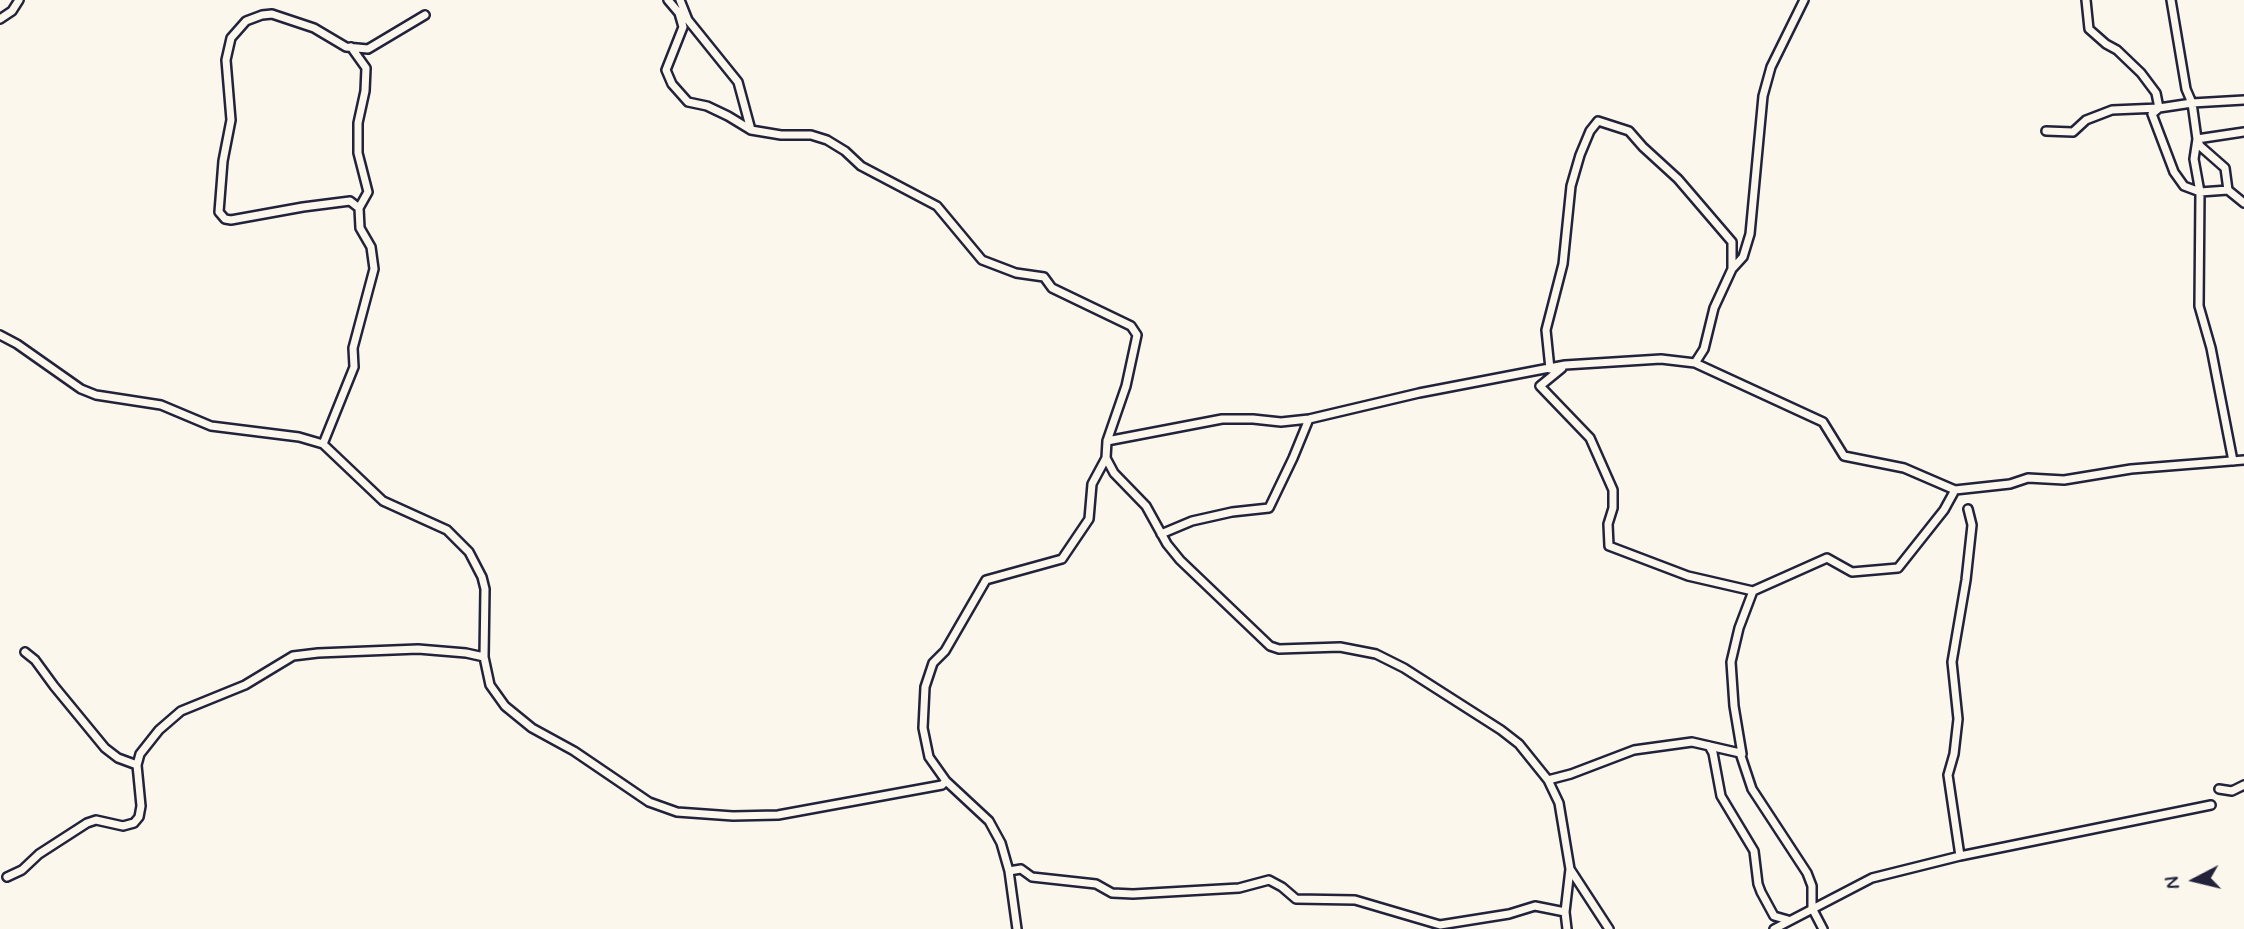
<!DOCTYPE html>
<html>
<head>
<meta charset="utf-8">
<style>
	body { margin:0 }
	#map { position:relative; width:2244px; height:929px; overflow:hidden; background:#fbf7ec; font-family:Mynerve,sans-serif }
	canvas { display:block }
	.north { position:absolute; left:2160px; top:845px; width:70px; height:70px; -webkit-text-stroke:5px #fbf7ec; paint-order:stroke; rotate:263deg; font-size:19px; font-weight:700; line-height:28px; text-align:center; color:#22223b }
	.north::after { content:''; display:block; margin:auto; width:24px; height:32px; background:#22223b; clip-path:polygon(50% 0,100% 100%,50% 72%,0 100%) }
</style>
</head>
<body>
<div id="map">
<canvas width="2244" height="929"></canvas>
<div class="north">N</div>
</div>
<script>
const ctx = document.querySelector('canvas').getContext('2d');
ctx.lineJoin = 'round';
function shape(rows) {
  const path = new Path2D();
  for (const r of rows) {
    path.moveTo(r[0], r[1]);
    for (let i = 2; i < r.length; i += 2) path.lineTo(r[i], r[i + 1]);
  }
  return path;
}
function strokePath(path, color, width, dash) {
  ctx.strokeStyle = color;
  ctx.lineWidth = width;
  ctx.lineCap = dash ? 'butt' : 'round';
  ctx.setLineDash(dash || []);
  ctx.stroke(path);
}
const street = shape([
	[668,0,679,13,683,27,666,70,672,84,688,102,707,106,728,116,751,130,781,135,811,135,827,140,845,151,861,166,937,206,982,260,1016,273,1044,277,1052,288,1131,326,1137,335,1126,386,1107,441,1106,458,1092,484,1089,519,1062,559,986,580,945,651,933,663,925,687,923,728,929,757,946,781,989,821,1001,843,1009,871,1017,929],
	[680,0,688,20,738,82,751,130],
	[2086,0,2089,29,2106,44,2117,50,2141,73,2156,93,2159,108,2152,114,2174,172,2184,186,2200,192,2228,190,2244,203],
	[2171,0,2186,89,2192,103,2244,100],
	[0,19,12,11,19,0],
	[351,47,366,68,365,91,358,123,358,153,368,192,359,208],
	[2046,131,2073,132,2086,120,2112,110,2159,108,2192,103,2197,139,2194,159,2200,192,2199,306,2211,348,2233,461],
	[2228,190,2225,168,2200,146,2197,139,2244,132],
	[1733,268,1743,257,1750,234,1763,96,1771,67,1804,0],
	[0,335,17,344,81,389,96,395,161,405,211,426,299,437,323,444,383,501,447,530,469,552,482,577,485,589,484,657,490,685,505,706,532,728,574,751,649,802,677,812,733,816,778,815,942,785,946,781],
	[1562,368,1540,386,1590,438,1613,490,1613,508,1608,524,1609,546,1688,576,1753,591,1827,558,1852,572,1898,568,1944,510,1955,490],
	[1550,369,1546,330,1563,264,1571,186,1580,155,1590,131,1598,121,1629,131,1643,147,1678,179,1732,242,1732,269,1714,308,1704,349,1695,363],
	[1107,441,1222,419,1253,419,1281,422,1309,419,1419,393,1565,365,1661,359,1695,363,1823,422,1844,456,1904,468,1955,490,2010,484,2028,478,2064,480,2131,469,2244,460],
	[323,444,354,367,353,348,374,269,371,247,360,228,359,208,350,201,303,207,231,220,225,219,219,212,223,161,231,120,226,60,231,38,246,21,262,15,272,14,314,28,346,47,368,49,425,15],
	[1106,458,1114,473,1146,506,1167,544,1180,560,1270,646,1279,649,1340,647,1376,654,1404,668,1501,730,1519,744,1548,780,1559,803,1570,869,1565,912,1567,929],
	[1161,534,1192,521,1232,512,1269,508,1293,458,1309,419],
	[25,652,35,660,54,686,105,748,118,758,137,765],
	[1709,746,1713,753,1721,796,1754,851,1758,884,1761,892,1774,916,1788,920],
	[1742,754,1734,706,1731,662,1739,628,1753,591],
	[1548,780,1571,774,1634,750,1692,742,1740,753,1752,789,1807,873,1812,886,1812,908,1823,929],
	[2219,789,2232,791,2244,785],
	[1960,856,1948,775,1954,754,1958,719,1952,662,1966,580,1972,525,1968,509],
	[1570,869,1609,929],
	[1009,871,1021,869,1032,877,1096,884,1112,893,1133,894,1239,888,1269,880,1282,887,1296,899,1355,900,1440,925,1509,914,1535,906,1565,912],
	[7,877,22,870,39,854,87,823,96,820,123,826,134,823,139,817,141,806,137,765,140,754,159,730,181,711,245,685,293,656,318,653,418,649,466,653,484,657],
	[1774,929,1872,878,1960,856,2211,805]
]);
strokePath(street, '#22223b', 12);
strokePath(street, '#fbf7ec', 7);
</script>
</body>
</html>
